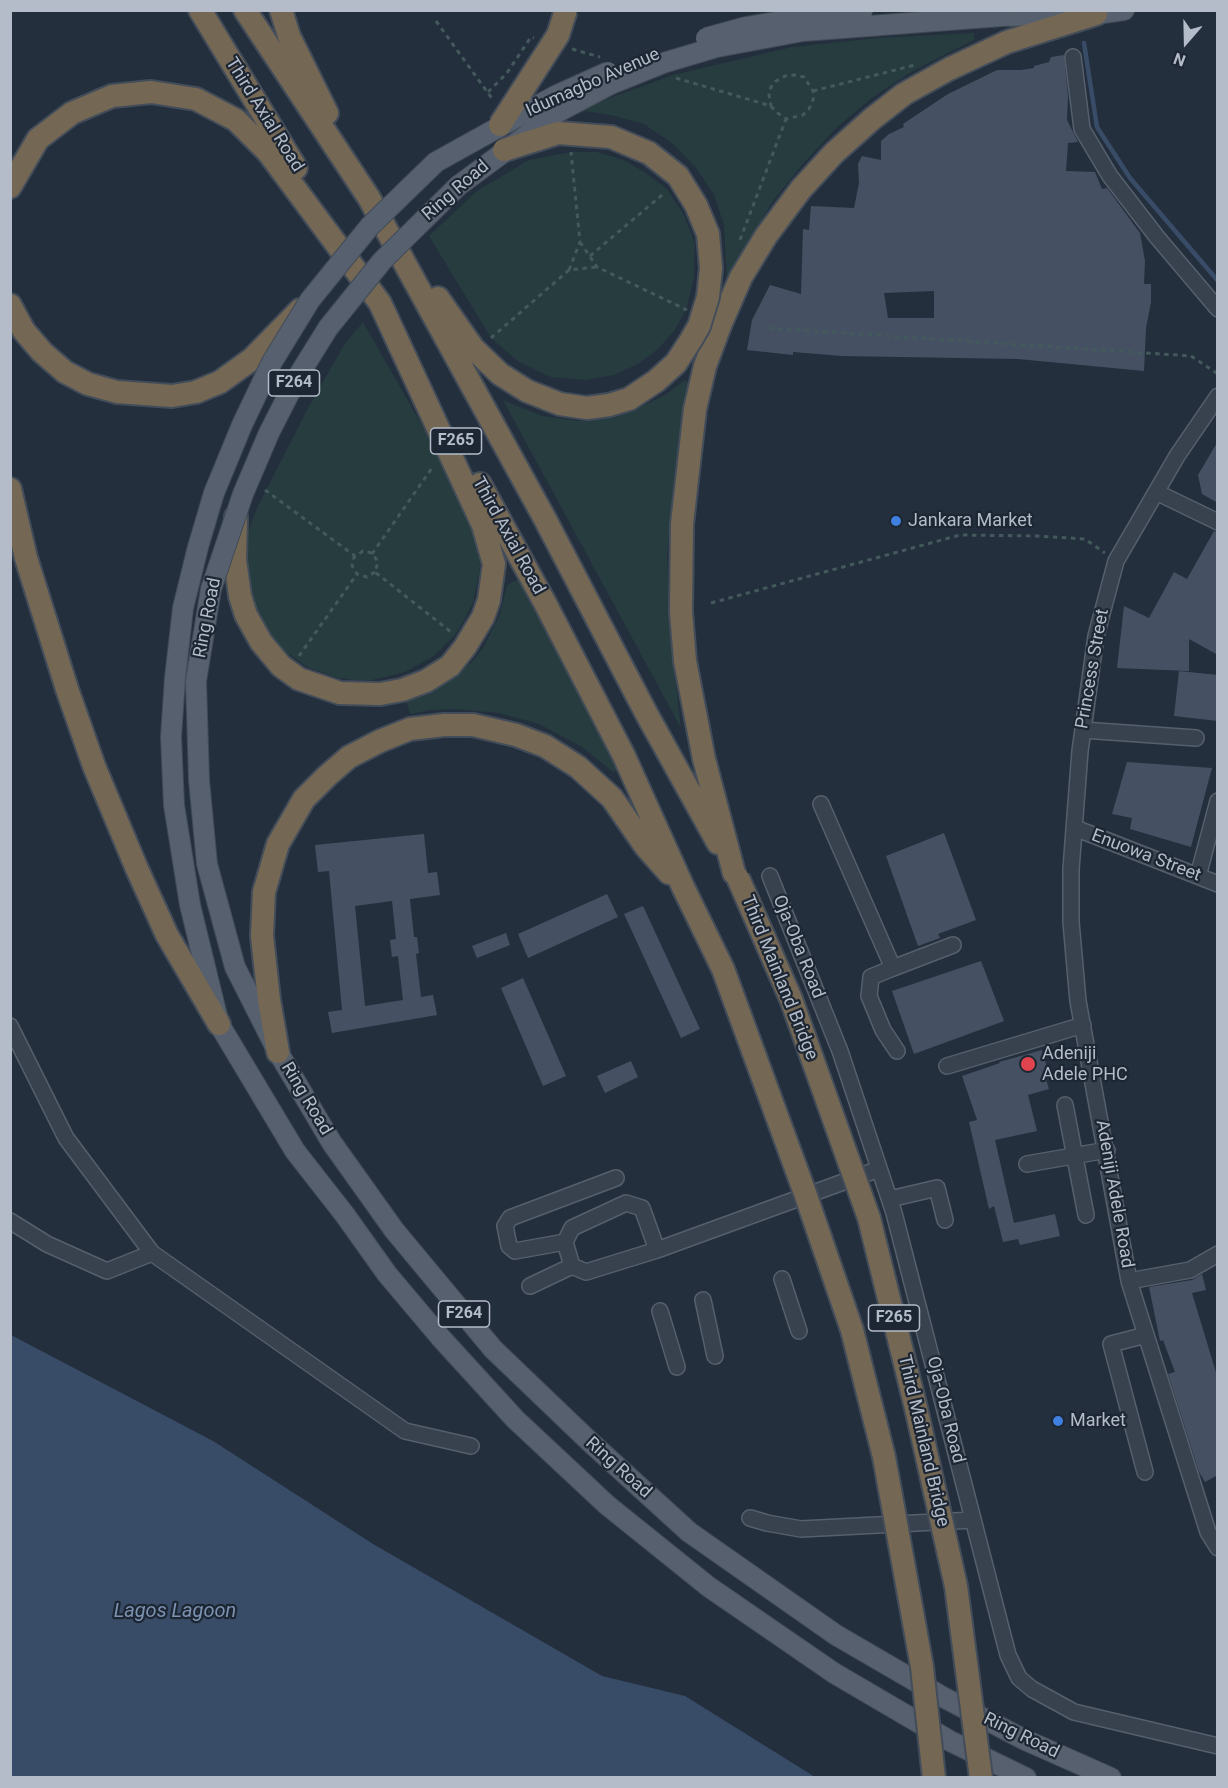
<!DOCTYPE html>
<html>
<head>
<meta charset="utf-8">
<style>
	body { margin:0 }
	#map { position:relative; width:1228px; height:1788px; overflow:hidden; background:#242f3e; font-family:Roboto,sans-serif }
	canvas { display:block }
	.frame { position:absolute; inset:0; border:12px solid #b4bcc9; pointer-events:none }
	.north { position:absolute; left:1156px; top:12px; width:60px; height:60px; -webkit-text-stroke:4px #1d2633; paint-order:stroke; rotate:200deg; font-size:16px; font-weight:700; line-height:24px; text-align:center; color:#b4bcc9 }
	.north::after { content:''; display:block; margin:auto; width:21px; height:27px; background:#b4bcc9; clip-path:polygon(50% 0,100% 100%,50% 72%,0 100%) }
</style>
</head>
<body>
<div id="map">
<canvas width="1228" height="1788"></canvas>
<div class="frame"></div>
<div class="north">N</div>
</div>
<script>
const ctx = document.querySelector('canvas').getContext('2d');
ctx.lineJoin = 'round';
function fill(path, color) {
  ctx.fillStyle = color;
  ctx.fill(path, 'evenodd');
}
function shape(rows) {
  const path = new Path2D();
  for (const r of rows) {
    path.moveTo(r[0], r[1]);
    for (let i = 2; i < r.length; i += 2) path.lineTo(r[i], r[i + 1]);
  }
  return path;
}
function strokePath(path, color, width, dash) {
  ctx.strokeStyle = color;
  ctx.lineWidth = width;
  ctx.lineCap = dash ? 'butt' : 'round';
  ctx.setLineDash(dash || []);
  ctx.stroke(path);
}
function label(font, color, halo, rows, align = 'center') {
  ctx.font = font + ' Roboto,sans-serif';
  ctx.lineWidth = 4.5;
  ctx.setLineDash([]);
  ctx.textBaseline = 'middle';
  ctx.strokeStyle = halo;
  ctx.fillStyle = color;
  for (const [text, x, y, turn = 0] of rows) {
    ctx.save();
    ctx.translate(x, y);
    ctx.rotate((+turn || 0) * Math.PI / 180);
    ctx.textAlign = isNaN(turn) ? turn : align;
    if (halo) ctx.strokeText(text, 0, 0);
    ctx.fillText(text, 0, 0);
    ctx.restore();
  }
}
fill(shape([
	[974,33,974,40,913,71,873,97,836,128,803,164,772,202,727,284,724,225,714,195,697,169,672,143,644,124,611,115,577,110,673,75,792,47,877,38],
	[571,152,597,152,623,160,646,173,667,189,684,215,695,243,694,278,686,310,674,331,658,349,638,364,614,375,586,380,551,377,519,362,491,338,429,236,477,191,529,160],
	[363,322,459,490,472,520,479,553,480,569,473,602,466,617,455,635,434,656,405,672,372,680,355,680,338,678,307,667,279,647,268,634,259,620,246,589,245,539,257,508,308,408,344,345],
	[685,380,692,386,675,470,667,556,671,642,681,728,503,400,542,416,579,421,613,416,638,408,665,395],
	[518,579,620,769,613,772,582,747,539,724,499,713,455,709,430,710,410,714,406,701,431,692,446,683,472,662,483,648,500,614,507,585]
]), '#263c3f');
fill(shape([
	[11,1335,213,1441,373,1544,602,1676,685,1696,815,1777,11,1777]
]), '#394c67');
strokePath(shape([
	[1084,43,1097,127,1130,178,1218,281]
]), '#394c67', 4.5);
fill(shape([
	[1064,55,1068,96,1067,120,1078,142,1068,143,1066,171,1095,172,1102,189,1107,188,1140,233,1145,261,1144,284,1151,284,1151,302,1146,328,1144,371,1018,359,842,356,793,352,793,355,747,350,752,320,770,285,801,294,803,229,809,230,811,206,854,208,859,183,858,164,862,156,881,160,881,141,889,134,904,127,903,124,948,94,997,70,1021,70,1034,68,1034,66,1049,62,1051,57],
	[934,291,934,318,888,318,884,293],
	[1218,441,1218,503,1202,494,1198,475],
	[1214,531,1218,532,1218,655,1189,639,1189,671,1117,668,1124,606,1149,618,1174,572,1187,579],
	[1179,671,1218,675,1218,721,1174,716],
	[1127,762,1212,768,1191,847,1130,829,1132,818,1112,814],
	[944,833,976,920,938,934,940,938,918,946,886,856],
	[424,834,428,873,437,872,440,895,410,899,414,937,417,937,419,953,416,954,421,997,433,995,437,1015,332,1033,328,1012,342,1010,329,871,318,872,315,845],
	[392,901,396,939,390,940,392,957,398,956,403,1000,365,1006,355,906],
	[607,894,618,917,528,958,518,934],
	[643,906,700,1029,681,1038,624,914],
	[506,933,510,945,477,958,472,946],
	[981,961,1004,1021,914,1054,892,991],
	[523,978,566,1076,543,1086,501,988],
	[1042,1050,1050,1078,1046,1079,1049,1089,1028,1095,1037,1131,995,1140,1014,1223,1055,1214,1060,1236,1020,1245,1018,1239,1003,1242,994,1206,989,1209,969,1122,977,1120,962,1076,1000,1063,999,1062],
	[631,1061,638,1077,605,1093,597,1076],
	[1202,1274,1206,1290,1192,1293,1218,1379,1218,1475,1205,1482,1199,1472,1168,1374,1175,1372,1163,1340,1160,1341,1149,1287,1192,1280]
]), '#455162');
const minor = shape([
	[1073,57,1082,129,1110,176,1157,237,1218,309],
	[1218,396,1177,456,1116,561,1096,636,1080,751,1071,869,1071,922,1078,1001,1129,1281,1208,1532,1218,1548],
	[1156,492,1218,522],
	[1083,730,1196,738],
	[821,804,893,968,953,945],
	[1075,828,1218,884],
	[770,876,840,1051,894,1213,1008,1655,1019,1678,1032,1689,1074,1712,1218,1746],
	[1198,876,1218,801],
	[893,968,871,977,869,996,883,1030,897,1051],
	[10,1026,66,1138,152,1253,405,1431,471,1446],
	[947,1066,1083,1025],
	[1065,1105,1086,1215],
	[1027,1164,1107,1150],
	[890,1199,937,1188,945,1220],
	[10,1221,47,1244,107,1271,152,1253],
	[565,1242,515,1251,509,1246,505,1226,510,1218,616,1178],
	[657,1250,642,1208,626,1203,572,1228,565,1242,572,1266,586,1272,657,1250,879,1169],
	[782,1279,799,1331],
	[1129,1281,1190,1270,1218,1254],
	[530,1286,572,1266],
	[703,1300,715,1356],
	[660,1311,677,1367],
	[1145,1472,1111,1344,1146,1335],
	[750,1518,767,1523,801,1529,973,1520]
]);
const major = shape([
	[1002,16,1096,14,1124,10],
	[175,678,171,737,174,805,190,905,219,1024,295,1151,345,1215,387,1274,441,1338,515,1419,607,1505,709,1587,834,1673,950,1741,1026,1778],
	[196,681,199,780,207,864,235,967,278,1052,332,1143,394,1230,493,1349,588,1440,689,1532,836,1635,941,1696,1023,1739,1111,1778]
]);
const highway = shape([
	[200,10,296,168],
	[245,10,369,198,545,519,645,711,718,843],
	[281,10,289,36,327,113],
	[10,187,38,139,72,113,112,96,151,92,196,99,236,120,268,152,380,303,483,525,494,564,489,600,483,617,465,647,450,666,426,681,402,690,380,694,340,693,299,679,281,666,261,642,246,615,240,596,235,560,236,517],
	[438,298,473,348,500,374,527,391,560,404,587,408,609,405,629,399,656,381],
	[10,305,24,331,42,352,65,372,88,384,117,392,172,396,196,392,220,382,252,359,300,310],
	[480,484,545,603,624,756,683,887],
	[10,489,26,558,67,689,94,766,137,869,167,935,219,1024],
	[734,873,704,759,685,661,681,612,682,524,695,409,705,366,721,323,741,277,766,236,801,189,834,153,872,119,904,94,949,69,1007,42,1096,14],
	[278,1052,269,1000,262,936,264,892,278,844,304,799,327,776,349,757,380,741,410,729,444,725,473,725,516,735,545,746,578,767,612,798,646,847,669,873]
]);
strokePath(minor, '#565f6c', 18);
strokePath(major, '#414a57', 22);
strokePath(highway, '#434c59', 26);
strokePath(shape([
	[436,21,493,100],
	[572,49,600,57],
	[676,78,771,106,775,111,786,119,803,115,809,109,814,97,813,91,804,77,795,75,785,76,776,81,771,87,769,95,771,106],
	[813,91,915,65],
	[488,92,507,73,531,37,534,38],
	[740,240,786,119],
	[580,242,597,267,687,310],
	[590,256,662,195],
	[569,270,580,242,571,152],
	[769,328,1191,356,1218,374],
	[491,338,569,270,597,267],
	[265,490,355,556],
	[372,554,432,468],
	[375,572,367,577,357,574,352,566,354,557,363,551,372,553,378,562,375,572,451,632],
	[711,603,960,535,1037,536,1085,539,1105,553],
	[299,656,357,574]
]), '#44595c', 3, [4.5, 4.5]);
strokePath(minor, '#38414e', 15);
strokePath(major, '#56606e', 20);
strokePath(highway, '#746855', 22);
const majorBridge = shape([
	[706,38,746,27,812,16,863,10],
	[175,678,183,608,198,547,214,493,242,425,272,362,310,300,370,226,436,162,555,96,608,72],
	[196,681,211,589,243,494,269,433,297,378,328,328,382,261,458,186,558,112,611,84,663,63,717,47,803,31,1002,16]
]);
const highwayBridge = shape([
	[500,125,558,35,566,10],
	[504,150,558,133,611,137,649,153,678,176,696,205,708,234,711,268,708,297,699,326,691,340,676,363,656,381],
	[738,878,791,999,869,1218,916,1408,956,1586,981,1778],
	[683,887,723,969,805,1193,852,1330,884,1457,922,1667,934,1778]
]);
strokePath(majorBridge, '#414a57', 22, []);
strokePath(highwayBridge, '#434c59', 26, []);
strokePath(majorBridge, '#56606e', 20);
strokePath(highwayBridge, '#746855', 22);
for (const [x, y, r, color] of [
	[896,521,6,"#3f7fe0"],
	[1028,1064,8,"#e0444e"],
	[1058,1421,6,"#3f7fe0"]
]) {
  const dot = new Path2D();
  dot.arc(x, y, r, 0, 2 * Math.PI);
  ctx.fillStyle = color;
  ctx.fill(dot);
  strokePath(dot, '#1d2633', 2);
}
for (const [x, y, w] of [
	[294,383,51],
	[456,441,51],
	[464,1314,51],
	[894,1318,51]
]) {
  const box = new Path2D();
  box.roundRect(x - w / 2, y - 13, w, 26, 4.5);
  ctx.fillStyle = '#1d2633';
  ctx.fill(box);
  strokePath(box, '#b4bcc9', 1.5);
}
label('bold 16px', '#b4bcc9', null, [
	["F264",294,383],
	["F265",456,441],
	["F264",464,1314],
	["F265",894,1318]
]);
label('18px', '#b4bcc9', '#1d2633', [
	["Idumagbo Avenue",593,83,-24],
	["Third Axial Road",264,115,58],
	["Ring Road",456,191,-41],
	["Third Axial Road",508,536,61],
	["Ring Road",208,618,-79],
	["Princess Street",1093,669,-80],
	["Enuowa Street",1146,856,21],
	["Oja-Oba Road",798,947,68],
	["Third Mainland Bridge",779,978,68],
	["Ring Road",306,1099,59],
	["Adeniji Adele Road",1114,1194,80],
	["Oja-Oba Road",945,1410,76],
	["Third Mainland Bridge",923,1441,77],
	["Ring Road",618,1468,42],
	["Ring Road",1021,1736,26]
]);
label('18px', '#b4bcc9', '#1d2633', [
	["Jankara Market",908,521],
	["Adeniji",1042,1054],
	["Adele PHC",1042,1075],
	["Market",1070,1421]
], 'left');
label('italic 20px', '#7c92b1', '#1d2633', [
	["Lagos Lagoon",175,1612]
]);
</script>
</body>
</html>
